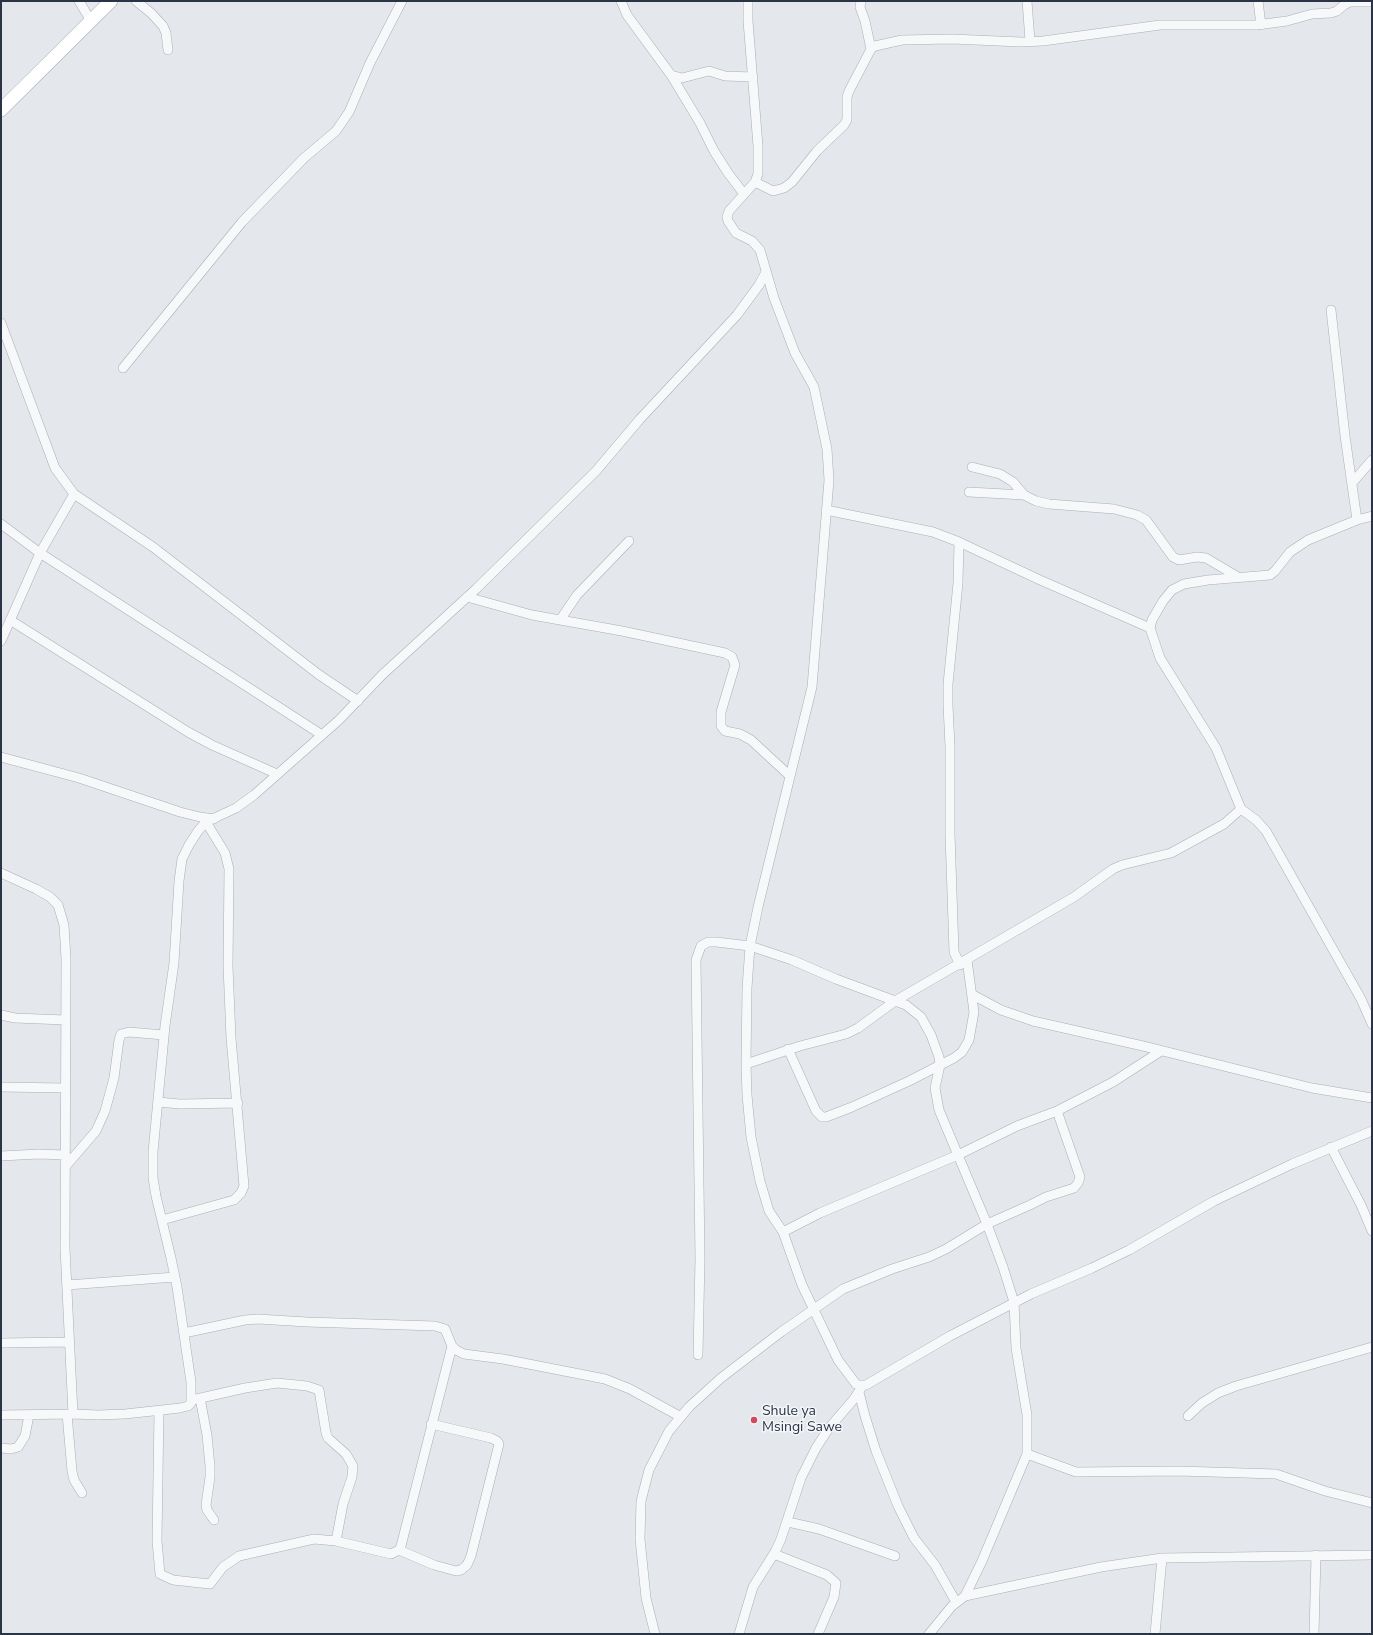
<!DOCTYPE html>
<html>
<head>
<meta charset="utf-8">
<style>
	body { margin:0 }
	#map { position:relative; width:1373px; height:1635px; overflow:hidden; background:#e4e7ec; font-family:"Nunito Sans",sans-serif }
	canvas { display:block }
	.frame { position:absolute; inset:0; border:2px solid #2b3445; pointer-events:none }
</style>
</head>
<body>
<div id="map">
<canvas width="1373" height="1635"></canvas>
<div class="frame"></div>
</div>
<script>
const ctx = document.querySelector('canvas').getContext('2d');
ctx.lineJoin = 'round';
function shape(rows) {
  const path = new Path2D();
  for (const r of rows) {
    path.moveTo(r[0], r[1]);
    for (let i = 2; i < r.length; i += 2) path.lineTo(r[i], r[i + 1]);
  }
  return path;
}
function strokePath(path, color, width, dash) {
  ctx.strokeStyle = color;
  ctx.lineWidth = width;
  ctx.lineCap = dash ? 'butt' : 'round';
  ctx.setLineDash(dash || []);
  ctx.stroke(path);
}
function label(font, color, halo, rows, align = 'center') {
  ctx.font = font + ' "Nunito Sans",sans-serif';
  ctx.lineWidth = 3;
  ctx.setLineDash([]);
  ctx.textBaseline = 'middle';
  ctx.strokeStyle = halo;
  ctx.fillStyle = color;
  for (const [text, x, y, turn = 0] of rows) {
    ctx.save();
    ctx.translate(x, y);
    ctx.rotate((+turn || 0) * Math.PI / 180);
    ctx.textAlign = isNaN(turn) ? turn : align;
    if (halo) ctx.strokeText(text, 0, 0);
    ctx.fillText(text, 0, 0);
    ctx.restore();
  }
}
const street = shape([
	[79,1,91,21],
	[136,1,151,13,163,26,166,33,168,50],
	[621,1,627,15,671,75,682,78,709,71,725,76,753,77],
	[748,1,748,21,758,146,758,174,755,182,729,211,727,217,728,221,736,233,752,241,760,250,774,298,795,353,814,387,827,449,829,480,812,687,758,907,750,946,747,988,746,1064,747,1095,751,1137,760,1181,769,1211,783,1232,802,1285,838,1360,856,1384,859,1385,866,1385,950,1336,1031,1294,1092,1268,1129,1250,1214,1201,1292,1164,1372,1131],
	[861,1,860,7,865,21,871,49],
	[1027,1,1030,41],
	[1258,1,1261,25],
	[671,75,700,123,714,151,728,173,744,194],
	[755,182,773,191,784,188,792,182,817,151,844,125,847,120,847,97,849,91,871,49,875,46,902,40,952,39,1021,42,1043,41,1160,25,1257,25,1287,21,1312,14,1331,13,1337,11,1344,5,1350,2,1372,2],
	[1331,310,1345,436,1357,520,1372,516],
	[1,323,55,468,74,494,153,547,318,674,358,701],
	[123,368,242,222,304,158,336,131,349,112,370,63,402,1],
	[972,467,1000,474,1013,482,1024,495],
	[1352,483,1372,460],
	[969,492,1024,495,1036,501,1049,504,1114,509,1137,515,1146,520,1173,557,1179,560,1197,557,1206,558,1238,577],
	[826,510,933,532,959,542,1040,580,1150,628],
	[1357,520,1308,540,1290,552,1275,571,1270,575,1208,580,1184,584,1172,590,1163,601,1152,620,1150,628,1160,658,1216,748,1241,809,1256,820,1266,831,1361,999,1372,1024],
	[1,524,40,553,322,735],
	[959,542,958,583,948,684,948,705,950,747,950,834,954,952,960,965],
	[467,597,532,615,622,631,725,653,732,657,735,665,721,712,721,726,725,731,740,734,751,740,790,776],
	[10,620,188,732,212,745,277,774],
	[560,620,577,595,629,541],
	[1,641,40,553,74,494],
	[1,757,79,778,180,812,200,817,214,819],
	[1,873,36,889,50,897,58,905,64,925,66,959,65,1248,73,1414],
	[973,995,1001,1010,1033,1021,1143,1046,1312,1088,1372,1098],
	[1,1015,15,1018,65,1020],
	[788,1049,816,1111,822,1117,826,1117,852,1107,909,1081,954,1058,962,1052,969,1040,974,1012,967,960],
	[746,1064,800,1046,846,1034,858,1028,895,1001,1074,897,1113,869,1122,865,1171,853,1224,824,1241,809],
	[1,1087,65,1088],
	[158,1102,180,1104,238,1103],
	[1331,1147,1361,1205,1372,1231],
	[1,1156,39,1154,65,1155],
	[65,1167,96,1131,105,1111,114,1078,119,1040,121,1034,129,1032,164,1035],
	[162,1220,234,1200,241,1193,244,1186,231,1038,228,966,229,869,225,853,206,822],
	[783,1232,820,1213,958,1155,1017,1126,1057,1111,1113,1082,1161,1051],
	[67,1285,175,1277],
	[184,1333,245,1320,258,1319,307,1322,435,1326,445,1329,452,1346,456,1350,464,1354,503,1359,605,1379,630,1389,681,1417],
	[1,1343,69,1342],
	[698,1355,700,1258,696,960,701,946,708,942,716,942,750,946,792,960,836,979,906,1005,921,1017,931,1035,939,1057,940,1065,935,1088,939,1110,987,1224,1003,1267,1014,1302,1016,1348,1027,1415,1027,1454,982,1561,965,1596],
	[859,1392,865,1416,876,1451,898,1506,914,1538,935,1565,956,1602],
	[200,1398,207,1435,210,1466,210,1477,206,1505,207,1510,214,1520],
	[192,1400,245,1388,277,1383,307,1386,319,1390,326,1433,328,1438,346,1454,353,1466,352,1477,343,1504,336,1541],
	[159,1411,157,1541,160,1574,173,1580,210,1584,223,1567,239,1556,314,1539,336,1541,391,1554,399,1550,401,1546,452,1346],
	[67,1414,72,1471,74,1480,82,1493],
	[1,1415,73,1414,98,1415,125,1414,180,1408,188,1406,191,1403,191,1382,177,1287,171,1258,156,1196,153,1178,153,1152,165,1026,174,963,179,881,182,859,189,845,198,831,206,822,236,808,254,795,339,720,382,675,476,589,596,471,640,419,737,315,759,285,766,272],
	[1188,1416,1202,1403,1218,1393,1236,1386,1372,1347],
	[1,1448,11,1449,18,1447,25,1436,29,1415],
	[1027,1454,1076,1472,1179,1471,1276,1474,1325,1491,1372,1503],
	[788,1522,819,1529,895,1556],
	[399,1550,434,1565,456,1571,461,1570,467,1565,471,1556,499,1444,497,1441,491,1438,431,1424],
	[774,1554,827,1575,836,1583,834,1597,818,1634],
	[655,1634,646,1598,640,1539,641,1501,649,1470,669,1431,689,1407,721,1378,781,1332,843,1289,892,1269,929,1257,946,1249,987,1224,1030,1205,1046,1197,1074,1188,1078,1183,1080,1177,1057,1111],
	[739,1634,753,1587,775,1552,781,1539,801,1478,816,1448,829,1428,854,1399,863,1385],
	[929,1634,952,1606,965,1596,1101,1567,1162,1558,1372,1555],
	[1155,1634,1162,1558],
	[1314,1634,1316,1555]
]);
const secondary = shape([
	[1,110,111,1]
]);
strokePath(street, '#a9aeb7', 10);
strokePath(secondary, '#a9aeb7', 14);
strokePath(street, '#f7f8fa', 9);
strokePath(secondary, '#fff', 13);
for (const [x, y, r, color] of [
	[754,1420,4,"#d1495b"]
]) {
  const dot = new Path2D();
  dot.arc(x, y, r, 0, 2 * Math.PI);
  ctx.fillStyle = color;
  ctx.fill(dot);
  strokePath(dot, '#f4f6f9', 1.5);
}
label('14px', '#2b3445', '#f4f6f9', [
	["Shule ya",762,1412],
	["Msingi Sawe",762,1428]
], 'left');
</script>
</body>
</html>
